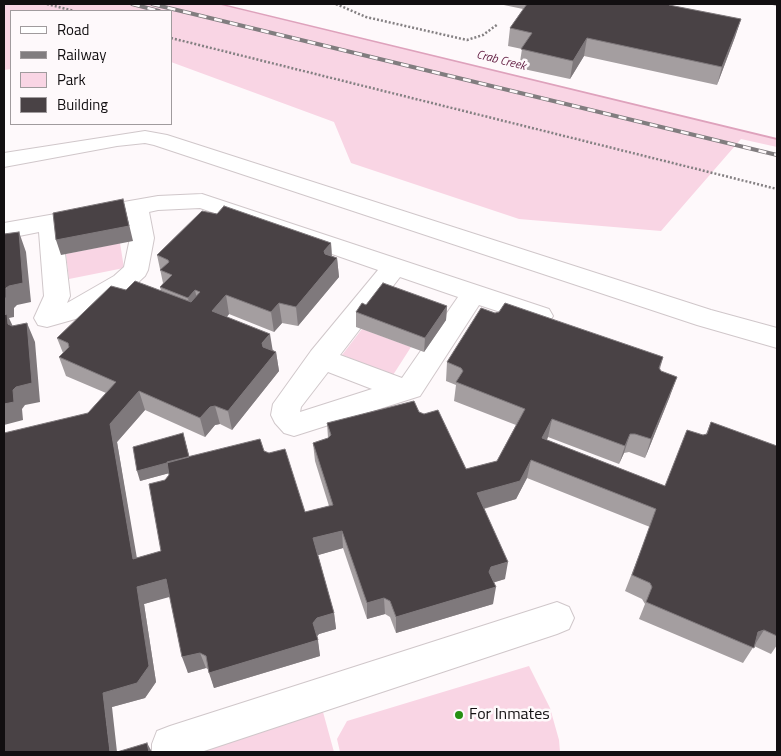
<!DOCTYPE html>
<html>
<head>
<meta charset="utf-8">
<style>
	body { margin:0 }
	#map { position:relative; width:781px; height:756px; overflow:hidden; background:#fef9fb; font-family:"Titillium Web",sans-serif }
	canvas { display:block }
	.frame { position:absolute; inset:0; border:5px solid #120f11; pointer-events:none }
	.legend { position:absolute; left:10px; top:10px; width:162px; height:115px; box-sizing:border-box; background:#fef9fb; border:1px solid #a09b9d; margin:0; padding:6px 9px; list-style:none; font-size:15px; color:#120f11 }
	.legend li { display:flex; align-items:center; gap:10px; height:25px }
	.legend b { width:25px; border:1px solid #a09b9d }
</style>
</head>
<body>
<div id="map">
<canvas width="781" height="756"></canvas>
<div class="frame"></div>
<ul class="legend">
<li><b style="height:6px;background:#fff"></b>Road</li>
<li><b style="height:6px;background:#817d7f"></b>Railway</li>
<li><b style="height:14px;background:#f9d5e4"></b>Park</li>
<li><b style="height:14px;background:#494245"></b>Building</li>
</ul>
</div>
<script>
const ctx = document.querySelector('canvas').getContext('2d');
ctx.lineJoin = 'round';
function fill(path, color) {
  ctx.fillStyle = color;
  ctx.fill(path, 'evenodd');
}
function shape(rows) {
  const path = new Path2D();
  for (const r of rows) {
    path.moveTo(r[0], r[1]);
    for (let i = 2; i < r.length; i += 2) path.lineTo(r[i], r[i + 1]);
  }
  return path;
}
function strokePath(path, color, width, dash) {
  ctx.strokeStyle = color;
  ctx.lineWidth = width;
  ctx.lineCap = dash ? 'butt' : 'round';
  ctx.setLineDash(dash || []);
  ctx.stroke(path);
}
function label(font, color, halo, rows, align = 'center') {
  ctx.font = font + ' "Titillium Web",sans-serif';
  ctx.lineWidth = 5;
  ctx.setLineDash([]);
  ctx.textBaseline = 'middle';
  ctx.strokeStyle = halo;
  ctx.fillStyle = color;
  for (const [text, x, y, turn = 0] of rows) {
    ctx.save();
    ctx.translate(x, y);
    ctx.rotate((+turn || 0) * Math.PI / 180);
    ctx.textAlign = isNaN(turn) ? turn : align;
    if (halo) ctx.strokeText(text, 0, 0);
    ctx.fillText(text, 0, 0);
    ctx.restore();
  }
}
fill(shape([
	[4,4,219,4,777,139,777,147,741,139,661,231,519,219,351,163,334,122,171,62,171,11,11,11,11,69,4,70],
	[120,243,124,268,69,279,66,254],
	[362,329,411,347,393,375,342,355],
	[529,666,550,708,559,740,560,752,340,752,337,739,347,721],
	[323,712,334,752,202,752,201,749]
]), '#f9d5e4');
fill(shape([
	[217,4,223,4,777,138,777,140,217,4]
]), '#dea2bc');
const minor = shape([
	[145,131,167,135,711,310,777,328,777,348,697,325,154,145,145,143,117,146,4,167,4,153,145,131],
	[202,194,549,309,553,316,549,323,540,325,479,305,420,396,294,436,284,433,275,423,271,415,273,404,311,351,378,270,200,208,158,210,149,212,154,238,148,270,145,276,132,288,102,307,79,318,47,327,38,325,34,318,44,296,39,232,4,239,4,223,158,196,202,194],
	[127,216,130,238,124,267,114,276,67,303,70,296,62,228,127,216],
	[400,277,458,297,402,378,340,355,400,277],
	[328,372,372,389,300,412,301,407,328,372],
	[557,602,569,607,574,618,569,629,557,634,201,752,152,752,152,744,157,731,170,726,557,602]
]);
strokePath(minor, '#d0c7ca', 2);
strokePath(shape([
	[47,4,74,11],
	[336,4,366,17,467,40,483,35,498,24],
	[171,38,777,189]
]), '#848082', 2.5, [2, 2]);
fill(minor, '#fff');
const rail = shape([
	[132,4,159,11],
	[152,4,777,155]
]);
strokePath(rail, '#817d7f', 4);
strokePath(rail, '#fef9fb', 2.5, [8]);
fill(shape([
	[499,4,673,4,672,6,741,19,735,37,717,85,584,56,570,79,519,68,522,49,508,46,510,28,523,9],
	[768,4,777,4,777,6],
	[331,243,332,256,337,258,339,277,298,326,282,323,274,332,229,314,227,317,273,350,276,352,279,371,232,430,220,424,215,425,205,437,145,410,117,442,136,558,161,551,165,480,169,475,169,473,140,481,183,433,189,457,264,451,305,512,329,506,315,461,313,443,328,438,327,423,419,412,466,469,497,461,516,425,454,401,456,385,446,381,447,362,495,313,663,357,660,369,670,396,645,458,629,452,624,453,619,464,548,437,547,440,665,486,703,435,706,434,711,422,777,636,777,645,771,654,754,646,743,663,639,619,645,604,642,599,625,591,650,527,527,478,516,499,484,509,505,579,494,582,493,604,396,633,390,617,385,614,367,619,343,548,318,555,334,613,336,629,319,634,317,636,320,656,214,688,209,670,206,668,188,673,170,596,144,604,156,682,145,698,112,707,4,752,88,413,106,393,66,376,59,357,63,353,57,338,126,290,161,291,160,287,163,283,157,255],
	[366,305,447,306,446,320,424,352,356,327,356,312]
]), '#a49ea0');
fill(shape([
	[741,19,735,37,717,85,722,67],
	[587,38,584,56,570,79,573,61],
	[123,199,133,241,61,255,56,240],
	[19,232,26,252,31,302,17,305,14,308,14,317,9,318,16,333,4,319,4,298],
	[331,243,332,262,325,270,324,251],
	[337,258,339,277,298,326,296,307],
	[195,290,199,309,192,317,188,298],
	[226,295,229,314,216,330,212,311],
	[279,303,282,323,274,332,271,312],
	[447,306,446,320,424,352,425,338],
	[27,323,35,342,40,402,25,405,22,409,23,420,4,425,4,404,13,390],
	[270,334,273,352,265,362,262,343],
	[276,352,279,371,232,430,228,411],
	[677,377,670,396,645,458,651,439],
	[139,391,145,410,117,442,140,576,133,559,110,424],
	[215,406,220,424,215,425,205,437,200,418,210,407],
	[552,419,548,437,538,456,542,438],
	[183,433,192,467,140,481,137,471],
	[630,434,624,453,619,464,625,446],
	[531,460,527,478,516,499,475,511,477,493],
	[342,531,343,548,315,556,313,538],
	[508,562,505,579,489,584,489,572,491,567],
	[166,579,173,596,144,604,156,682,145,698,112,707,117,752,110,752,103,693,137,587],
	[496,587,493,604,396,633,396,617],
	[384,598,385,614,367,619,367,603],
	[334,613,336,629,319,634,315,639,313,623,317,618],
	[764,630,754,646,758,632],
	[318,640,320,656,214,688,209,673],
	[200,653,206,668,188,673,182,657],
	[147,743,152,752,149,752]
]), '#7f797c');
const building = shape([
	[527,4,669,4,669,5,741,19,722,67,587,38,573,61,521,49,532,33,510,28,527,4],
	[123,199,129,226,56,240,53,213,123,199],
	[224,206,331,243,324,251,325,254,337,258,296,307,279,303,271,312,226,295,212,311,270,334,262,343,263,347,276,352,228,411,215,406,210,407,200,418,139,391,110,424,133,559,161,551,149,484,165,480,169,475,167,462,260,439,264,451,269,453,285,449,305,512,333,505,313,443,328,438,331,435,327,423,414,401,419,412,424,414,438,410,466,469,497,461,525,409,456,382,463,371,461,368,447,362,481,308,495,313,499,312,505,303,663,357,659,368,661,371,677,377,651,439,635,434,630,434,625,446,552,419,542,438,665,486,687,430,703,435,707,434,711,422,777,446,777,636,764,630,758,632,754,648,646,602,652,587,650,583,632,575,656,509,531,460,520,481,477,493,508,562,491,567,489,572,496,587,396,617,390,601,384,598,367,603,342,531,313,538,334,613,317,618,313,623,318,640,209,673,206,656,200,653,182,657,166,579,137,587,149,666,137,683,103,693,110,752,4,752,4,433,88,413,116,382,59,357,69,347,68,343,57,338,111,286,126,290,135,281,191,302,200,292,195,290,188,298,160,287,172,275,160,270,169,262,168,260,157,255,202,211,217,214,224,206],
	[19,232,23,283,9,286,6,288,6,298,4,298,4,234,19,232],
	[383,283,447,306,425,338,356,312,362,303,366,305,383,283],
	[7,314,8,324,12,326,27,323,32,383,16,387,13,390,14,402,4,404,4,315,7,314],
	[183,433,189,457,137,471,133,447,183,433],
	[147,743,149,752,117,752,147,743]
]);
fill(building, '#494245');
strokePath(building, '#7f797c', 1);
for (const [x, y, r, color] of [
	[459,715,5,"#258f12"]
]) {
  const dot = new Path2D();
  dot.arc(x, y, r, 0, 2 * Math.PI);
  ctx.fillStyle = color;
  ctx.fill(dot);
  strokePath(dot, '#fef9fb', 2);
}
label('italic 12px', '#611b40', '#fef9fb', [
	["Crab Creek",501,61,14]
]);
label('16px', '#120f11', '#fef9fb', [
	["For Inmates",469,715]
], 'left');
</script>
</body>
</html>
